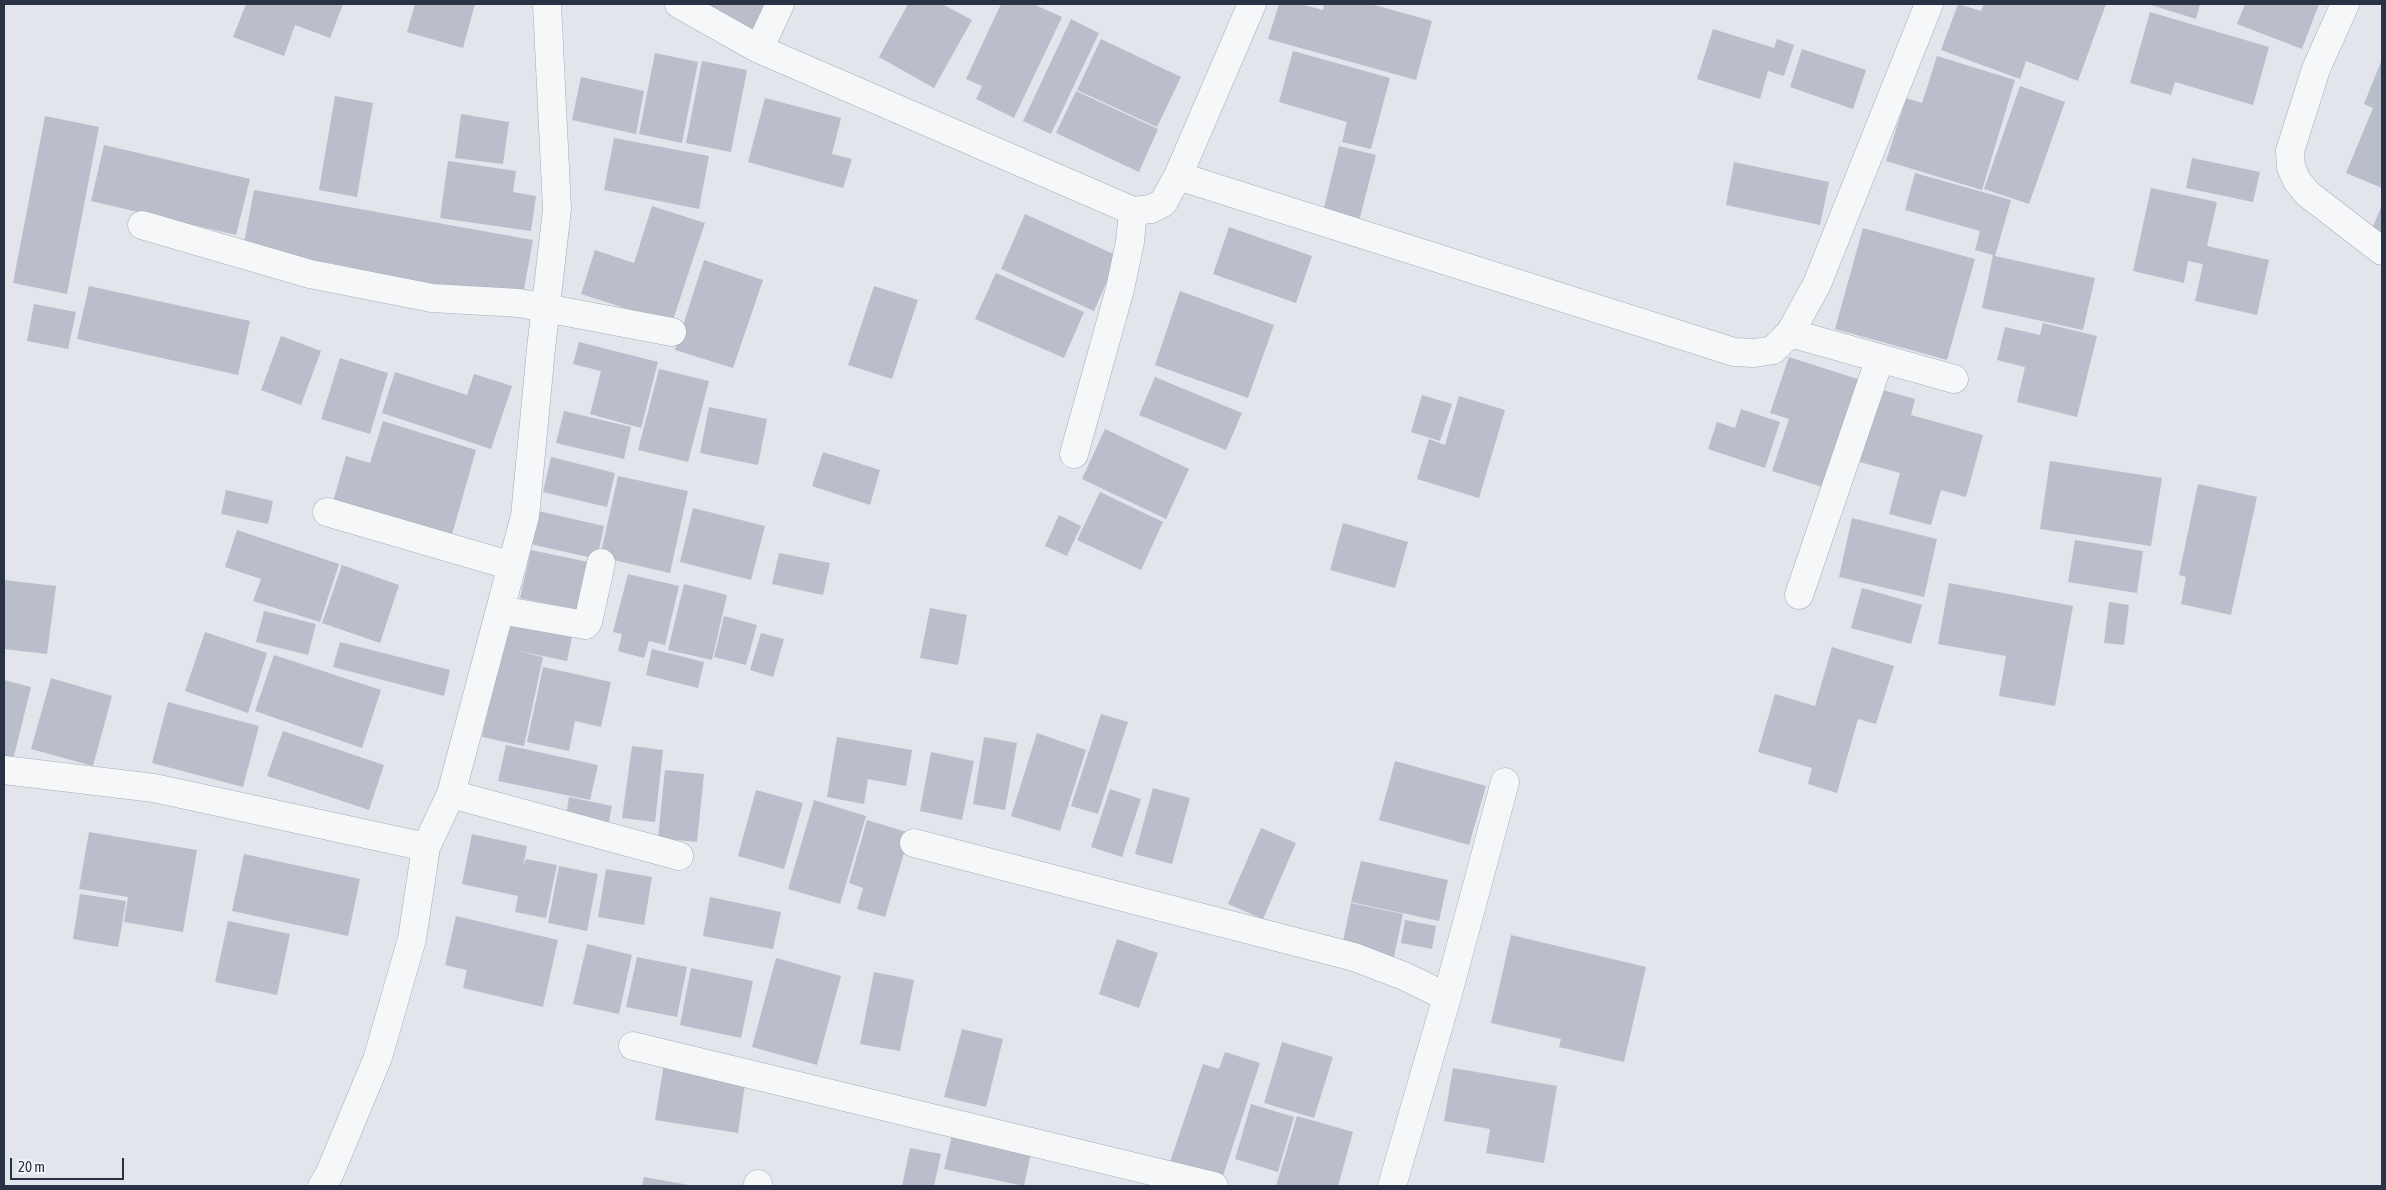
<!DOCTYPE html>
<html>
<head>
<meta charset="utf-8">
<style>
	body { margin:0 }
	#map { position:relative; width:2386px; height:1190px; overflow:hidden; background:#e2e5eb; font-family:"Asap Condensed",sans-serif }
	canvas { display:block }
	.frame { position:absolute; inset:0; border:5px solid #293245; pointer-events:none }
	.scale { position:absolute; left:10px; top:1158px; width:114px; height:22px; box-sizing:border-box; border:2px solid #293245; border-top:0; padding-left:6px; font-size:15px; line-height:18px; white-space:nowrap; color:#293245; -webkit-text-stroke:4px #f2f4f8; paint-order:stroke }
</style>
</head>
<body>
<div id="map">
<canvas width="2386" height="1190"></canvas>
<div class="frame"></div>
<div class="scale">20 m</div>
</div>
<script>
const ctx = document.querySelector('canvas').getContext('2d');
ctx.lineJoin = 'round';
function fill(path, color) {
  ctx.fillStyle = color;
  ctx.fill(path, 'evenodd');
}
function shape(rows) {
  const path = new Path2D();
  for (const r of rows) {
    path.moveTo(r[0], r[1]);
    for (let i = 2; i < r.length; i += 2) path.lineTo(r[i], r[i + 1]);
  }
  return path;
}
function strokePath(path, color, width, dash) {
  ctx.strokeStyle = color;
  ctx.lineWidth = width;
  ctx.lineCap = dash ? 'butt' : 'round';
  ctx.setLineDash(dash || []);
  ctx.stroke(path);
}
fill(shape([
	[246,4,343,4,330,38,295,25,284,56,233,37],
	[415,4,475,4,463,48,407,32],
	[695,4,775,4,762,33],
	[908,4,942,4,972,20,934,88,879,57],
	[1001,4,1033,4,1062,17,1014,118,976,99,982,86,966,79],
	[1279,4,1300,4,1323,10,1324,4,1371,4,1432,21,1416,80,1268,39],
	[1958,4,1981,11,1984,4,2106,4,2078,81,2026,61,2020,79,1941,50],
	[2148,4,2200,4,2196,19],
	[2245,4,2319,4,2302,49,2237,24],
	[2150,12,2269,47,2253,105,2175,82,2171,95,2130,83],
	[1071,19,1099,33,1051,134,1023,121],
	[1713,29,1774,48,1777,39,1794,45,1784,76,1768,71,1760,99,1697,79],
	[1101,39,1181,77,1157,127,1077,90],
	[1802,49,1866,70,1853,109,1790,87],
	[1293,51,1390,78,1371,149,1342,142,1347,122,1279,102],
	[655,53,698,62,682,143,639,134],
	[1937,56,2015,80,1982,190,1886,161,1906,98,1922,103],
	[2382,59,2382,188,2346,173,2373,108,2364,104],
	[702,61,747,70,731,152,686,143],
	[581,77,644,91,636,134,572,120],
	[2020,86,2065,102,2029,204,1984,189],
	[1076,91,1158,129,1139,172,1056,133],
	[335,96,373,103,357,197,319,190],
	[765,98,841,118,832,154,852,159,843,188,748,162],
	[461,114,509,122,503,164,455,158],
	[45,116,99,127,67,294,13,283],
	[614,138,709,156,699,209,604,190],
	[104,145,250,179,236,235,91,201],
	[1339,146,1376,155,1358,225,1322,216],
	[2192,158,2260,172,2253,202,2186,188],
	[448,161,516,171,513,192,536,196,531,231,440,218],
	[1734,162,1829,182,1820,225,1726,205],
	[1915,173,2011,200,1995,256,2095,278,2083,330,1982,308,1993,255,1975,250,1980,231,1905,210],
	[2151,188,2217,202,2207,246,2269,260,2257,315,2195,301,2203,264,2188,261,2184,283,2133,271],
	[254,190,533,240,522,300,349,277,351,267,243,248],
	[2382,205,2382,236,2371,231],
	[652,206,705,223,672,323,581,294,595,250,634,263],
	[1025,214,1118,256,1094,311,1001,269],
	[1229,227,1312,256,1296,303,1213,274],
	[1863,228,1975,259,1947,360,1835,329],
	[704,260,763,280,733,368,675,350],
	[996,273,1084,312,1064,358,975,319],
	[89,286,250,321,238,375,77,339],
	[874,286,918,300,892,379,848,365],
	[1180,291,1274,325,1248,398,1155,365],
	[34,304,76,312,68,349,27,341],
	[2043,323,2097,336,2077,417,2017,402,2025,367,1997,360,2005,327,2040,335],
	[281,336,321,351,301,405,261,390],
	[579,342,658,362,641,428,590,414,601,371,573,364],
	[1789,357,1867,382,1832,490,1772,471,1789,419,1770,413],
	[340,358,388,373,370,434,321,419],
	[659,369,709,381,688,462,638,450],
	[395,372,467,395,474,374,512,386,491,449,382,413],
	[1155,377,1242,413,1226,450,1139,415],
	[1876,388,1915,399,1911,415,1983,435,1966,497,1941,490,1931,525,1889,514,1900,473,1856,461],
	[1422,395,1452,404,1440,441,1411,432],
	[1459,396,1505,410,1479,498,1417,479,1429,439,1445,445],
	[709,407,767,419,758,465,700,453],
	[1741,409,1780,422,1765,468,1708,449,1717,422,1735,428],
	[564,411,631,427,624,459,556,443],
	[383,421,476,450,451,538,333,502,346,456,370,463],
	[1105,429,1189,469,1166,519,1082,479],
	[823,452,880,470,870,505,812,486],
	[551,457,615,473,607,507,543,492],
	[2050,461,2162,478,2151,546,2040,529],
	[618,476,688,491,670,573,600,557],
	[2198,484,2257,497,2231,615,2181,604,2186,577,2179,575],
	[226,490,273,501,268,524,221,514],
	[1100,492,1163,522,1141,570,1077,540],
	[693,508,765,526,751,580,680,562],
	[538,511,604,526,597,559,530,544],
	[1059,515,1081,526,1067,556,1045,546],
	[1852,518,1937,539,1924,597,1839,577],
	[1343,523,1408,542,1395,588,1330,570],
	[237,530,339,564,320,622,253,601,261,579,225,567],
	[2075,540,2143,551,2137,593,2068,582],
	[531,550,588,562,577,610,520,598],
	[779,553,830,563,823,595,772,584],
	[342,565,399,585,380,643,322,623],
	[628,574,679,586,665,645,649,641,644,658,618,651,622,634,613,632],
	[4,580,56,586,47,654,4,649],
	[1949,583,2073,606,2055,706,1999,696,2006,656,1938,644],
	[684,584,727,595,712,660,668,650],
	[1862,588,1922,605,1911,644,1851,628],
	[2109,602,2129,605,2124,645,2104,643],
	[930,608,967,615,958,665,920,658],
	[264,611,316,624,308,655,256,642],
	[511,614,574,627,567,661,514,650,543,657,524,746,482,737,501,648,504,649],
	[724,616,757,625,746,665,714,657],
	[205,632,267,653,248,713,185,691],
	[761,633,784,639,773,677,750,670],
	[340,642,450,670,444,696,333,667],
	[1832,647,1894,666,1876,724,1858,719,1837,793,1808,784,1812,768,1758,752,1775,694,1815,706],
	[652,649,704,662,698,688,646,675],
	[274,655,381,690,362,748,255,711],
	[543,667,611,682,601,727,575,721,569,751,527,742],
	[51,678,112,696,93,766,31,749],
	[4,680,31,687,11,768,4,766],
	[168,702,259,726,243,787,152,763],
	[1101,714,1128,722,1098,814,1071,806],
	[283,731,384,765,369,810,267,776],
	[1037,733,1086,750,1060,831,1011,816],
	[837,737,912,750,906,786,868,779,864,804,827,797],
	[984,737,1017,743,1005,810,973,804],
	[506,745,598,765,590,800,498,781],
	[632,746,663,750,655,822,622,818],
	[931,752,974,761,962,820,920,811],
	[1395,761,1486,786,1469,845,1379,820],
	[665,770,704,774,697,842,658,838],
	[1153,788,1190,798,1172,864,1135,854],
	[1110,789,1141,799,1122,857,1091,847],
	[756,790,803,803,784,869,738,856],
	[569,797,612,806,607,831,565,823],
	[814,800,866,816,840,904,788,889],
	[867,820,910,833,885,917,857,909,863,888,849,883],
	[1261,828,1296,843,1263,919,1228,904],
	[89,832,197,850,183,932,124,922,128,897,79,889],
	[472,834,527,846,523,866,526,859,557,865,546,918,515,912,518,896,462,884],
	[244,854,360,879,348,936,232,911],
	[1361,861,1448,880,1439,921,1351,902],
	[559,866,598,874,587,931,548,923],
	[606,869,652,877,644,925,598,917],
	[80,894,126,901,118,947,73,939],
	[710,897,781,912,773,949,703,936],
	[1351,903,1403,914,1394,957,1342,946],
	[456,916,558,940,543,1007,463,988,467,970,445,965],
	[1405,920,1436,926,1432,949,1401,943],
	[228,921,290,934,277,995,215,982],
	[1511,935,1646,967,1624,1062,1559,1047,1561,1039,1491,1023],
	[1117,939,1158,953,1139,1008,1099,994],
	[587,944,632,955,619,1014,573,1004],
	[637,957,687,967,677,1017,626,1007],
	[776,958,841,976,817,1065,752,1047],
	[691,968,753,981,741,1038,680,1025],
	[874,972,914,980,900,1051,860,1044],
	[962,1029,1003,1039,986,1107,944,1097],
	[1282,1042,1333,1057,1314,1118,1264,1103],
	[1225,1052,1260,1063,1221,1182,1169,1165,1203,1064,1219,1069],
	[664,1063,746,1077,738,1133,655,1120],
	[1453,1068,1557,1086,1544,1163,1486,1153,1490,1129,1444,1121],
	[1251,1104,1294,1117,1278,1172,1235,1159],
	[1297,1116,1353,1132,1338,1186,1276,1186],
	[953,1131,1032,1148,1024,1186,944,1169],
	[910,1148,941,1154,934,1186,902,1186],
	[644,1177,689,1185,689,1186,642,1186]
]), '#b9beca');
const minor = shape([
	[679,4,759,49,1133,211,1151,209,1163,203,1178,176,1252,4],
	[1929,4,1817,284,1790,333,1954,379],
	[2345,4,2316,69,2290,151,2291,167,2297,181,2308,194,2382,251],
	[759,49,780,4],
	[1178,176,1734,352,1754,353,1773,350,1790,333],
	[142,225,310,274,432,298,519,303,672,332],
	[1074,454,1120,289,1130,242,1133,211],
	[327,512,512,566],
	[1799,595,1880,358],
	[500,610,585,625,588,622,601,563],
	[4,770,154,788,426,847],
	[451,794,679,856],
	[914,843,1354,957,1404,976,1447,997],
	[633,1046,1214,1186],
	[322,1186,329,1175,378,1057,412,939,426,847,451,794,525,516,541,349,557,209,547,4],
	[758,1186,758,1184],
	[1392,1186,1447,997,1505,782]
]);
strokePath(minor, '#a7acb6', 29);
strokePath(minor, '#f5f7f9', 28);
</script>
</body>
</html>
